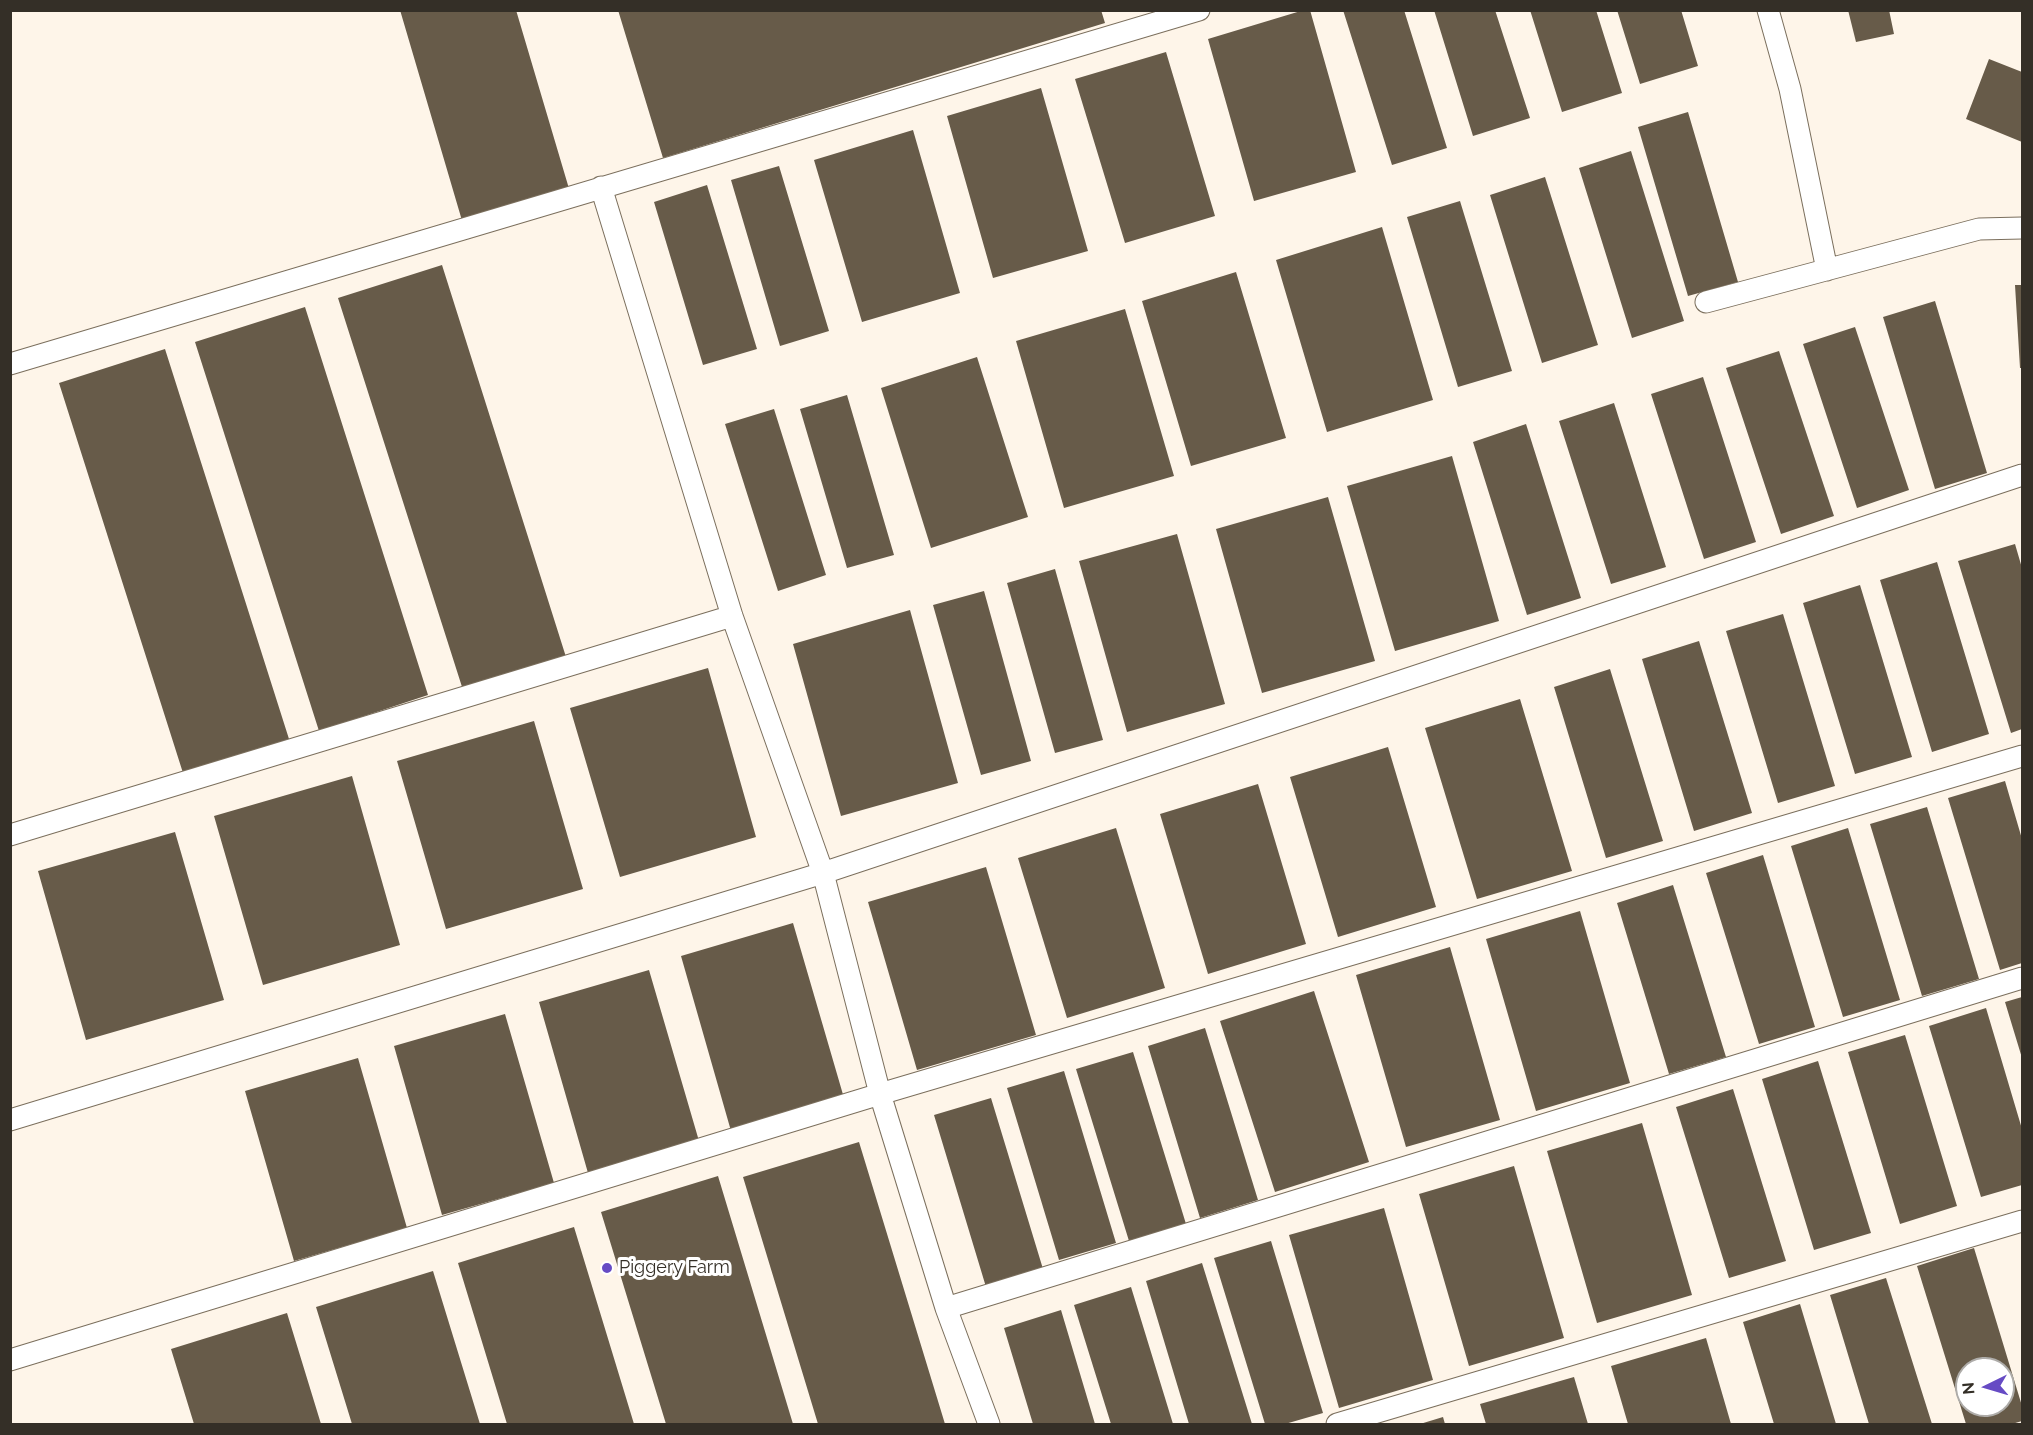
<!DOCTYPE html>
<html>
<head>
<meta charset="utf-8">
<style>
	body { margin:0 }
	#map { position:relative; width:2033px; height:1435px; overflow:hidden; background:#fef5e9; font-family:Raleway,sans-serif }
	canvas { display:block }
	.frame { position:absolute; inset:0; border:12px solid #342f27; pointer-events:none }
	.north { position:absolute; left:1955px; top:1357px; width:60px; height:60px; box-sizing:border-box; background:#fff; border:2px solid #aeaca9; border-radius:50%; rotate:265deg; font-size:16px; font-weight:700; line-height:24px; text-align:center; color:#342f27 }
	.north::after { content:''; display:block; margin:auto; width:21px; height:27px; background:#664bc4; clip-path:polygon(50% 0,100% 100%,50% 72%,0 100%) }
</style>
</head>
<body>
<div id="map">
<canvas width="2033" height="1435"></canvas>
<div class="frame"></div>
<div class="north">N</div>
</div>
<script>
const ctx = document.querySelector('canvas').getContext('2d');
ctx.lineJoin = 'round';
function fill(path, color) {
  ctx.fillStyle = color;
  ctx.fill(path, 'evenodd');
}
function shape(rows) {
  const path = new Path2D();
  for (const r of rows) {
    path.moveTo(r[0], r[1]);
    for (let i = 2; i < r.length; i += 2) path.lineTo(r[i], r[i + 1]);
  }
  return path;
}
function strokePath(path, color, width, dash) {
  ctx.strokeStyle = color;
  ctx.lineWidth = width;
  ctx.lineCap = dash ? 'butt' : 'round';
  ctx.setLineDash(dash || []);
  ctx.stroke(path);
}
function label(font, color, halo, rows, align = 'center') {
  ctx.font = font + ' Raleway,sans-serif';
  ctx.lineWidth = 6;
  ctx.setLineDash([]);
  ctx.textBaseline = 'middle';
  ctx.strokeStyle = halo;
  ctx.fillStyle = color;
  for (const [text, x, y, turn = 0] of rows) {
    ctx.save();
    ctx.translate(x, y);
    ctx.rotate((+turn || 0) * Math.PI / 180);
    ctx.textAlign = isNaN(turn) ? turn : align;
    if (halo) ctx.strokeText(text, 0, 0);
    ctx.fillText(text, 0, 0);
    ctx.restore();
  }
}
fill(shape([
	[400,10,516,10,570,192,463,224],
	[618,10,1101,10,1105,23,663,158],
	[1304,10,1310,10,1356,172,1254,201,1208,39],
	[1343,10,1404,10,1447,148,1392,165],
	[1434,10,1495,10,1530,118,1473,136],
	[1530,10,1596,10,1622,93,1562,112],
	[1617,10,1681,10,1698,66,1640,84],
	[1848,10,1889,10,1894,34,1856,42],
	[1166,52,1215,216,1125,243,1075,79],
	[1989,59,2022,72,2022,142,1966,119],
	[1041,88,1088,251,993,278,947,116],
	[1688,112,1738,282,1688,296,1638,127],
	[913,130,960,293,862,322,814,160],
	[1631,151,1684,321,1632,338,1579,168],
	[779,166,829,331,780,346,731,180],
	[1545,177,1598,345,1542,363,1490,195],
	[707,185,757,349,703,365,654,202],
	[1460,201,1512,371,1458,387,1407,217],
	[1382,227,1433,400,1327,432,1276,260],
	[442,265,566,657,463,690,338,298],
	[1236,272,1286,438,1191,466,1142,301],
	[2015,285,2022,285,2022,368,2020,368],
	[1935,301,1987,473,1935,489,1883,317],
	[305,307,428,695,319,731,195,342],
	[1125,309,1174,476,1064,508,1016,341],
	[1855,327,1909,490,1857,508,1803,344],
	[165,349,289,739,183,773,59,383],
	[1779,351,1834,516,1781,534,1726,368],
	[977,357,1028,517,931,548,881,388],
	[1703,377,1756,542,1704,559,1651,394],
	[847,395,894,555,847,568,800,409],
	[1614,403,1666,567,1611,584,1559,421],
	[774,409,826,575,778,591,725,424],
	[1526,424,1581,598,1527,615,1473,442],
	[1452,456,1499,621,1395,651,1347,486],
	[1328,497,1375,661,1262,693,1216,529],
	[1177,534,1225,704,1127,732,1079,561],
	[2015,544,2022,568,2022,729,2011,733,1958,561],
	[1937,562,1989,734,1932,752,1880,580],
	[1055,569,1103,740,1055,753,1007,583],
	[1860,585,1912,757,1855,774,1803,603],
	[984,591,1031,761,981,775,933,605],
	[910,610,958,783,841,816,793,644],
	[1783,614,1835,786,1778,803,1726,631],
	[1699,641,1752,813,1694,831,1642,659],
	[708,668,756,837,620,877,570,708],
	[1610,669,1663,841,1606,858,1554,687],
	[1520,699,1572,871,1477,899,1425,728],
	[534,721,583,889,446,929,397,761],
	[1388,747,1436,907,1338,937,1290,777],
	[352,776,400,945,263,985,214,816],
	[2005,781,2022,839,2022,963,2000,970,1948,798],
	[1258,784,1306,944,1208,974,1160,814],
	[1927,807,1979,979,1922,996,1870,824],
	[1116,828,1165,988,1067,1018,1018,858],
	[1848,828,1900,1000,1843,1017,1791,846],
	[175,832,224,1000,86,1040,38,871],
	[1763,855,1815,1027,1759,1044,1706,873],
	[986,867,1036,1035,917,1070,868,902],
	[1673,885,1726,1057,1669,1074,1617,903],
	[1580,911,1630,1083,1536,1111,1486,939],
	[793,923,844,1098,731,1131,681,956],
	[1450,947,1500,1120,1406,1147,1356,975],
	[649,970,699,1141,588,1173,539,1002],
	[1314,991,1369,1162,1275,1192,1220,1021],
	[2022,997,2022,1058,2005,1002],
	[1986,1008,2022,1129,2022,1185,1981,1197,1929,1026],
	[505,1014,554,1183,442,1215,394,1046],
	[1205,1028,1258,1200,1200,1218,1148,1046],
	[1905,1035,1957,1206,1900,1224,1848,1052],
	[1133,1052,1186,1224,1129,1241,1076,1069],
	[358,1058,407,1228,294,1261,245,1091],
	[1818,1061,1871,1233,1814,1250,1762,1079],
	[1064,1071,1116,1243,1059,1260,1007,1088],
	[1733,1089,1786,1261,1729,1278,1676,1107],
	[991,1098,1043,1269,986,1287,934,1115],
	[1642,1123,1692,1295,1597,1323,1547,1151],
	[859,1142,945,1424,818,1424,743,1177],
	[1514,1166,1564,1338,1469,1366,1419,1194],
	[718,1176,793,1424,666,1424,601,1212],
	[1384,1208,1433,1380,1339,1408,1289,1235],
	[574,1227,634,1424,507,1424,458,1263],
	[1271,1241,1323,1413,1285,1424,1265,1424,1214,1258],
	[1974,1248,2022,1406,2022,1421,2012,1424,1966,1424,1917,1266],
	[1967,1369,2003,1369,2003,1405,1967,1405],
	[1202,1263,1252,1424,1189,1424,1146,1281],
	[433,1271,480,1424,352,1424,316,1307],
	[1886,1278,1932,1424,1869,1424,1830,1295],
	[1131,1287,1173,1424,1111,1424,1074,1305],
	[1800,1304,1836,1424,1774,1424,1743,1322],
	[1061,1310,1095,1424,1033,1424,1004,1328],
	[287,1313,321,1424,194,1424,171,1349],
	[1706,1338,1731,1424,1628,1424,1611,1366],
	[1574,1377,1588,1424,1486,1424,1480,1404],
	[1443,1417,1445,1424,1420,1424]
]), '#675b49');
const lane = shape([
	[1768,10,1790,89,1827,270],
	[601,187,732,616,823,873,880,1094,946,1308,989,1424],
	[1706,302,1979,229,2022,228],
	[10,364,1199,10],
	[10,835,732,616],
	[10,1120,823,873,2022,475],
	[946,1308,2022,978],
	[10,1360,880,1094,2022,756],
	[1337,1424,2022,1221]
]);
strokePath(lane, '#7b6f5d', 23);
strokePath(lane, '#fff', 21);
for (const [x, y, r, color] of [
	[607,1268,6,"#664bc4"]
]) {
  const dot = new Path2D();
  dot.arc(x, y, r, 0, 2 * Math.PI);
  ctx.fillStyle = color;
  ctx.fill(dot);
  strokePath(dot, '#fff', 2);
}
label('18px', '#342f27', '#fff', [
	["Piggery Farm",619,1268]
], 'left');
</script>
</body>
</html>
